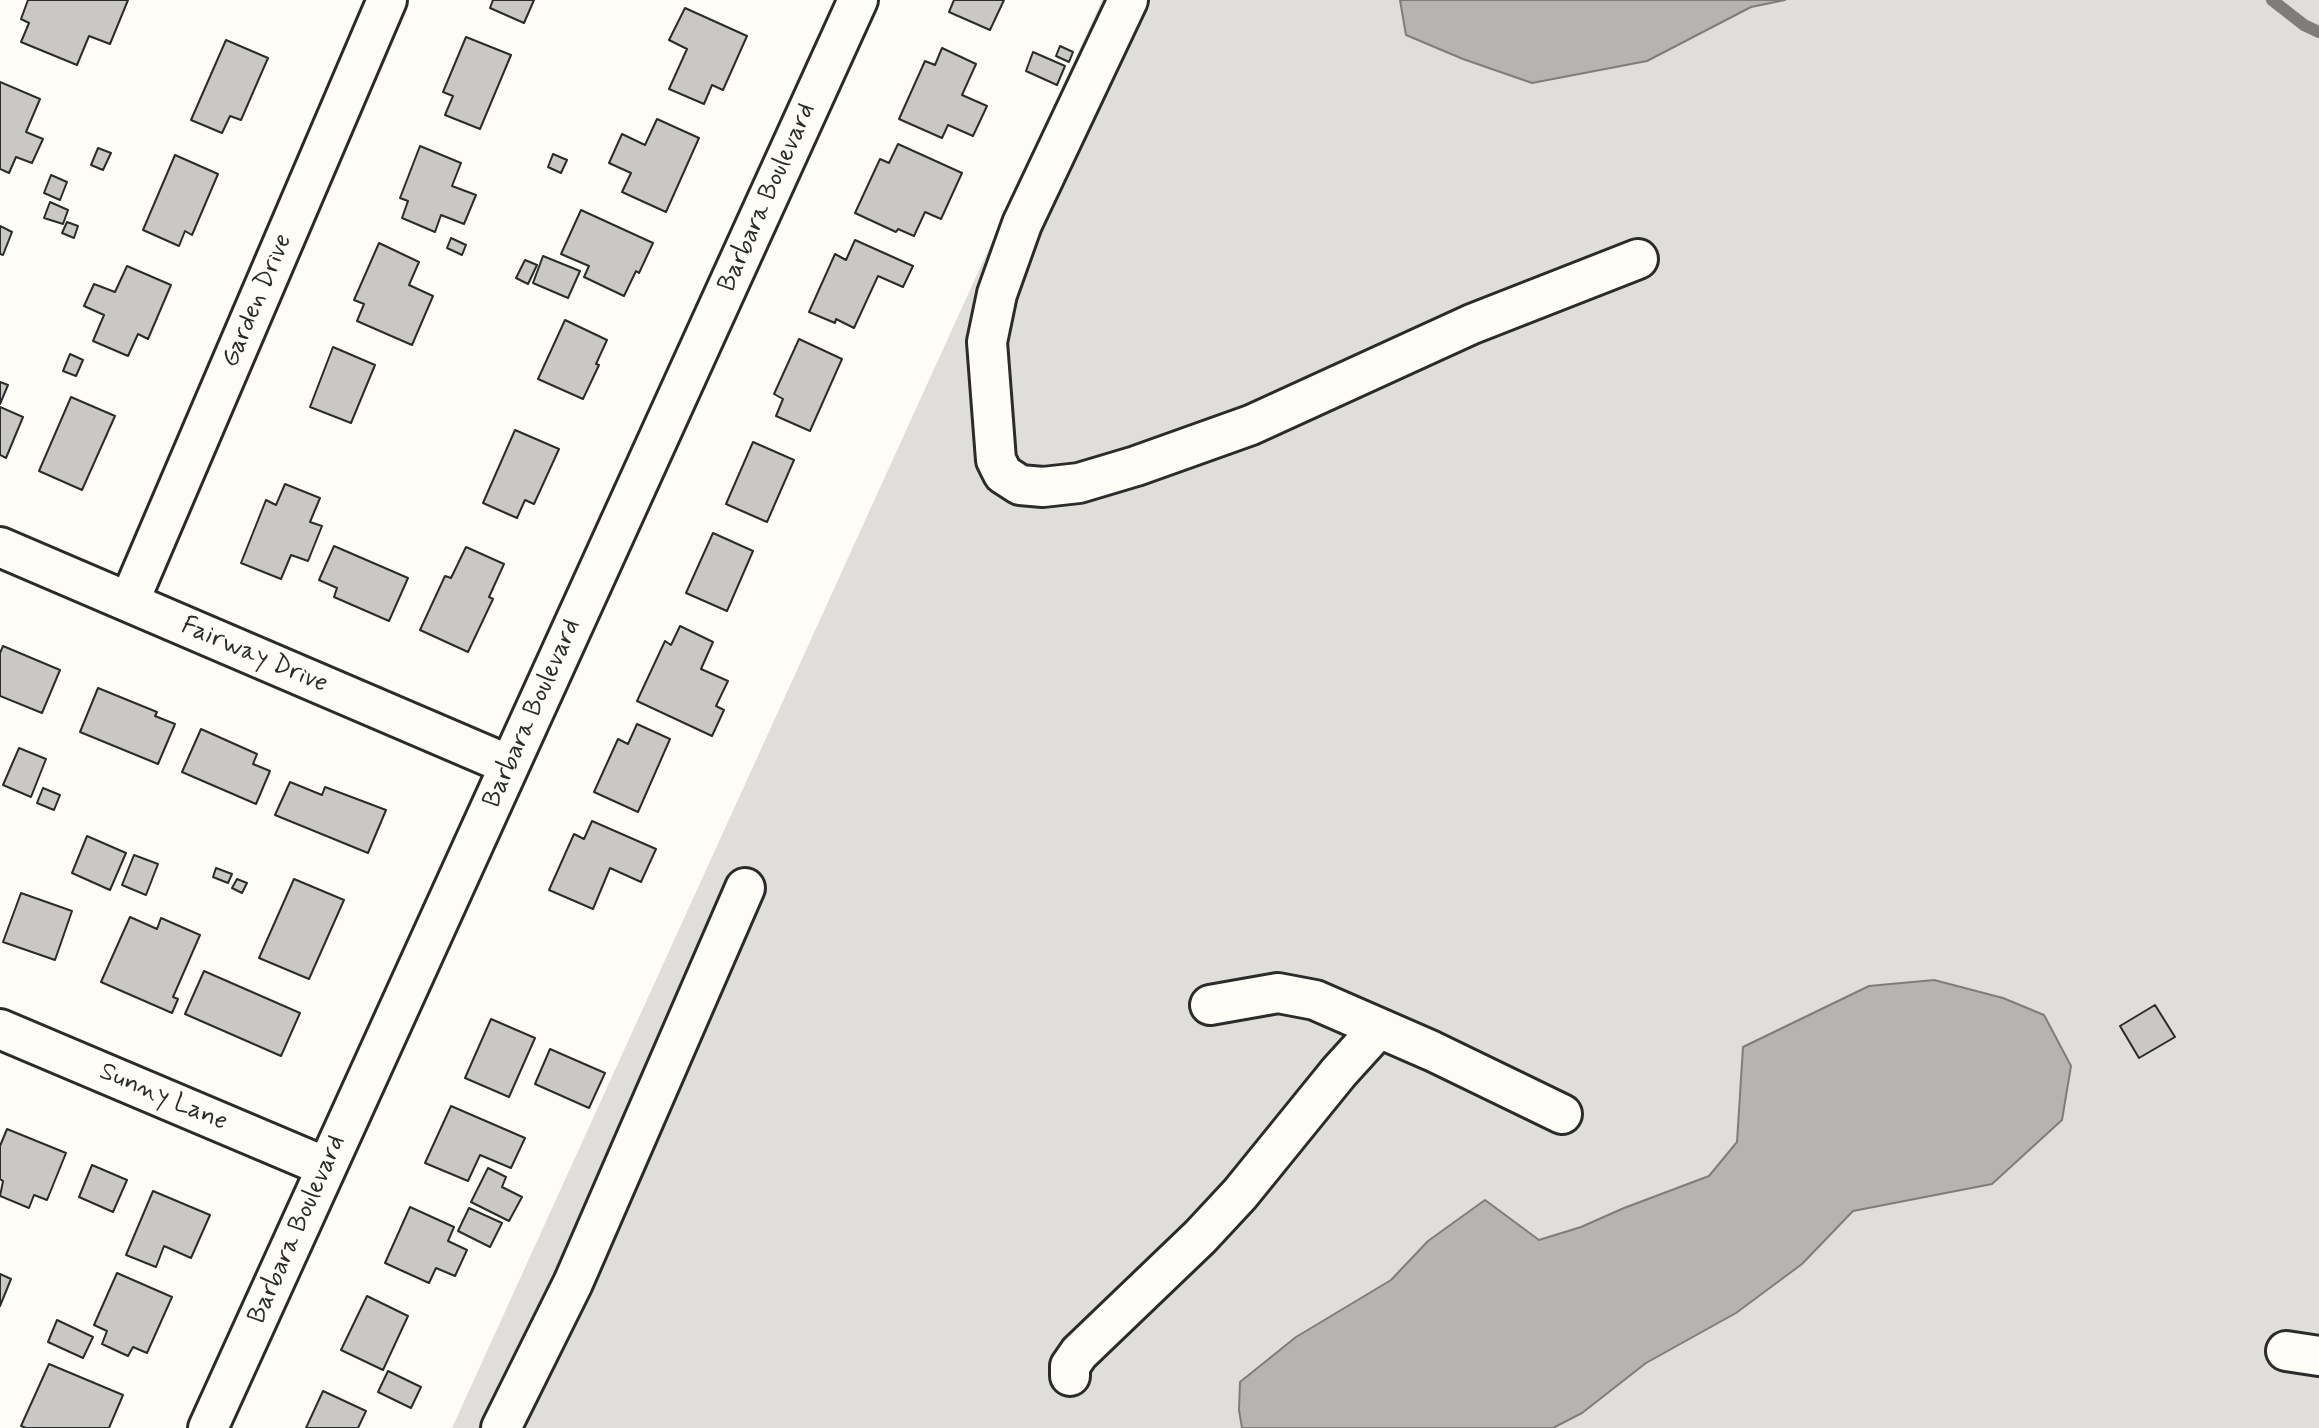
<!DOCTYPE html>
<html>
<head>
<meta charset="utf-8">
<style>
	body { margin:0 }
	canvas { display:block; background:#fdfcf7 }
</style>
</head>
<body>
<canvas width="2319" height="1428"></canvas>
<script>
const ctx = document.querySelector('canvas').getContext('2d');
ctx.lineJoin = 'round';
function fill(path, color) {
  ctx.fillStyle = color;
  ctx.fill(path, 'evenodd');
}
function shape(rows) {
  const path = new Path2D();
  for (const r of rows) {
    path.moveTo(r[0], r[1]);
    for (let i = 2; i < r.length; i += 2) path.lineTo(r[i], r[i + 1]);
  }
  return path;
}
function strokePath(path, color, width, dash) {
  ctx.strokeStyle = color;
  ctx.lineWidth = width;
  ctx.lineCap = dash ? 'butt' : 'round';
  ctx.setLineDash(dash || []);
  ctx.stroke(path);
}
function label(font, color, halo, rows, align = 'center') {
  ctx.font = font + ' Mynerve,sans-serif';
  ctx.lineWidth = 6;
  ctx.setLineDash([]);
  ctx.textBaseline = 'middle';
  ctx.strokeStyle = halo;
  ctx.fillStyle = color;
  for (const [text, x, y, turn = 0] of rows) {
    ctx.save();
    ctx.translate(x, y);
    ctx.rotate((+turn || 0) * Math.PI / 180);
    ctx.textAlign = isNaN(turn) ? turn : align;
    if (halo) ctx.strokeText(text, 0, 0);
    ctx.fillText(text, 0, 0);
    ctx.restore();
  }
}
fill(shape([
	[1102,0,2319,0,2319,1428,452,1428]
]), '#dfdeda');
const water = shape([
	[1400,0,1785,0,1751,7,1647,61,1532,83,1463,59,1406,35,1400,0],
	[1934,980,2003,998,2044,1015,2071,1066,2062,1120,1992,1184,1853,1211,1802,1264,1736,1313,1646,1363,1582,1413,1553,1428,1242,1428,1239,1410,1240,1382,1296,1337,1391,1280,1428,1241,1485,1200,1539,1240,1581,1227,1624,1208,1709,1176,1737,1142,1743,1047,1869,986,1934,980]
]);
fill(water, '#b5b4b1');
strokePath(water, '#7e7d7b', 2);
strokePath(shape([
	[2272,0,2304,25,2319,32]
]), '#7e7d7b', 12);
const building = shape([
	[28,0,128,0,110,44,89,36,77,65,21,42,29,23,21,19,28,0],
	[493,0,534,0,524,23,490,8,493,0],
	[954,0,1004,0,990,30,949,12,954,0],
	[685,8,747,36,723,90,712,85,704,104,669,89,687,49,669,40,685,8],
	[466,37,511,55,480,129,445,115,453,96,443,92,466,37],
	[226,40,268,58,241,120,230,116,222,133,191,120,226,40],
	[1060,46,1073,52,1069,62,1056,56,1060,46],
	[942,48,976,64,962,95,987,106,973,136,948,125,942,138,899,119,925,61,935,65,942,48],
	[1033,52,1065,66,1057,85,1026,71,1033,52],
	[0,82,40,99,26,132,43,139,32,163,16,157,9,173,0,169,0,82],
	[657,119,699,138,666,212,622,192,631,173,609,163,622,134,645,145,657,119],
	[898,144,962,173,941,219,925,212,914,236,898,229,896,232,855,213,880,159,889,163,898,144],
	[420,146,461,163,452,186,476,195,464,224,441,215,435,232,402,218,408,201,400,198,420,146],
	[98,148,111,153,103,170,91,165,98,148],
	[553,154,567,160,561,173,548,167,553,154],
	[175,155,218,174,192,235,185,231,179,246,143,230,175,155],
	[51,175,67,182,60,200,44,193,51,175],
	[50,202,68,210,63,224,44,218,50,202],
	[581,210,653,243,639,273,636,271,624,296,584,277,589,266,561,254,581,210],
	[67,222,78,226,74,238,62,233,67,222],
	[0,226,12,232,3,255,0,254,0,226],
	[451,238,466,245,462,255,447,248,451,238],
	[855,240,913,266,903,287,878,276,854,328,836,319,835,323,809,312,835,254,846,260,855,240],
	[379,243,419,262,409,285,433,296,412,345,357,321,364,304,354,300,379,243],
	[543,256,580,271,568,298,533,283,543,256],
	[525,260,537,265,528,284,516,278,525,260],
	[127,266,171,285,148,339,138,334,128,356,93,341,104,315,84,306,94,284,115,292,127,266],
	[565,320,607,340,596,364,599,365,583,399,538,379,565,320],
	[799,339,842,359,810,431,776,416,783,399,774,394,799,339],
	[333,347,375,365,351,423,310,407,333,347],
	[70,354,83,360,76,376,63,371,70,354],
	[0,382,8,385,0,404,0,382],
	[71,397,115,416,82,490,39,471,71,397],
	[0,407,23,417,6,458,0,455,0,407],
	[515,430,559,449,534,504,525,500,517,518,483,503,515,430],
	[753,442,794,460,767,522,726,504,753,442],
	[285,484,320,498,310,522,322,526,308,561,291,555,281,579,241,563,266,500,276,505,285,484],
	[713,533,753,551,727,611,686,593,713,533],
	[334,546,408,578,389,621,334,597,337,588,319,580,334,546],
	[466,547,504,564,489,597,493,599,468,652,420,630,445,576,451,578,466,547],
	[680,626,713,642,701,669,728,681,716,706,724,710,712,736,637,701,665,641,671,645,680,626],
	[3,646,60,670,42,713,0,696,0,653,3,646],
	[98,688,157,712,155,716,175,724,158,764,80,732,98,688],
	[637,724,670,739,638,812,594,792,618,739,628,744,637,724],
	[201,729,257,754,253,764,270,771,256,804,182,772,201,729],
	[19,748,46,759,31,797,3,785,19,748],
	[290,782,322,795,325,787,386,810,368,853,275,815,290,782],
	[43,788,60,795,54,810,37,803,43,788],
	[592,821,656,849,641,882,610,868,593,909,549,890,574,834,584,839,592,821],
	[87,836,126,853,110,890,72,873,87,836],
	[134,855,158,864,146,895,122,885,134,855],
	[216,868,232,874,228,883,213,877,216,868],
	[237,879,247,883,242,893,232,888,237,879],
	[294,879,344,900,309,979,259,958,294,879],
	[21,893,72,911,55,960,3,942,21,893],
	[130,917,157,929,161,918,200,935,173,997,178,999,172,1013,101,982,130,917],
	[204,971,300,1013,281,1056,185,1014,204,971],
	[2155,1005,2175,1037,2139,1058,2120,1026,2155,1005],
	[491,1019,535,1038,509,1097,465,1078,491,1019],
	[550,1049,605,1073,589,1108,535,1084,550,1049],
	[451,1106,525,1138,511,1168,480,1155,468,1181,425,1163,451,1106],
	[7,1129,66,1153,47,1200,34,1195,29,1208,0,1196,3,1181,0,1179,0,1146,7,1129],
	[92,1165,127,1180,113,1212,79,1197,92,1165],
	[488,1168,506,1177,502,1187,522,1197,509,1221,471,1202,488,1168],
	[153,1191,210,1215,191,1258,164,1246,156,1267,126,1255,153,1191],
	[410,1207,454,1227,448,1241,467,1250,455,1276,436,1268,429,1283,385,1263,410,1207],
	[469,1208,502,1223,490,1247,458,1231,469,1208],
	[117,1273,172,1297,147,1353,133,1347,128,1356,102,1344,107,1331,94,1325,117,1273],
	[0,1274,11,1279,0,1306,0,1274],
	[367,1296,408,1316,383,1370,341,1350,367,1296],
	[57,1320,93,1337,83,1358,48,1342,57,1320],
	[49,1364,123,1395,109,1428,26,1428,21,1426,49,1364],
	[388,1371,421,1387,411,1408,378,1392,388,1371],
	[323,1391,366,1411,358,1428,306,1428,323,1391]
]);
fill(building, '#c9c8c4');
strokePath(building, '#2b2b2b', 2);
const minor = shape([
	[1128,0,1022,224,997,294,987,342,996,460,1003,474,1020,485,1043,487,1079,483,1136,466,1251,425,1472,324,1638,259],
	[0,547,509,765],
	[129,602,387,0],
	[1210,1005,1278,993,1315,1000,1432,1051,1562,1114],
	[0,1029,326,1167],
	[2286,1351,2319,1356],
	[1070,1376,1070,1366,1079,1353,1200,1237,1240,1194,1339,1072,1379,1028],
	[208,1428,858,0],
	[501,1428,573,1283,745,888]
]);
strokePath(minor, '#2b2b2b', 44);
strokePath(minor, '#fdfcf7', 38);
label('26px', '#2b2b2b', '#fdfcf7', [
	["Barbara Boulevard",768,198,-66],
	["Garden Drive",258,301,-67],
	["Fairway Drive",254,656,23],
	["Barbara Boulevard",533,714,-66],
	["Sunny Lane",163,1098,23],
	["Barbara Boulevard",298,1230,-66]
]);
</script>
</body>
</html>
